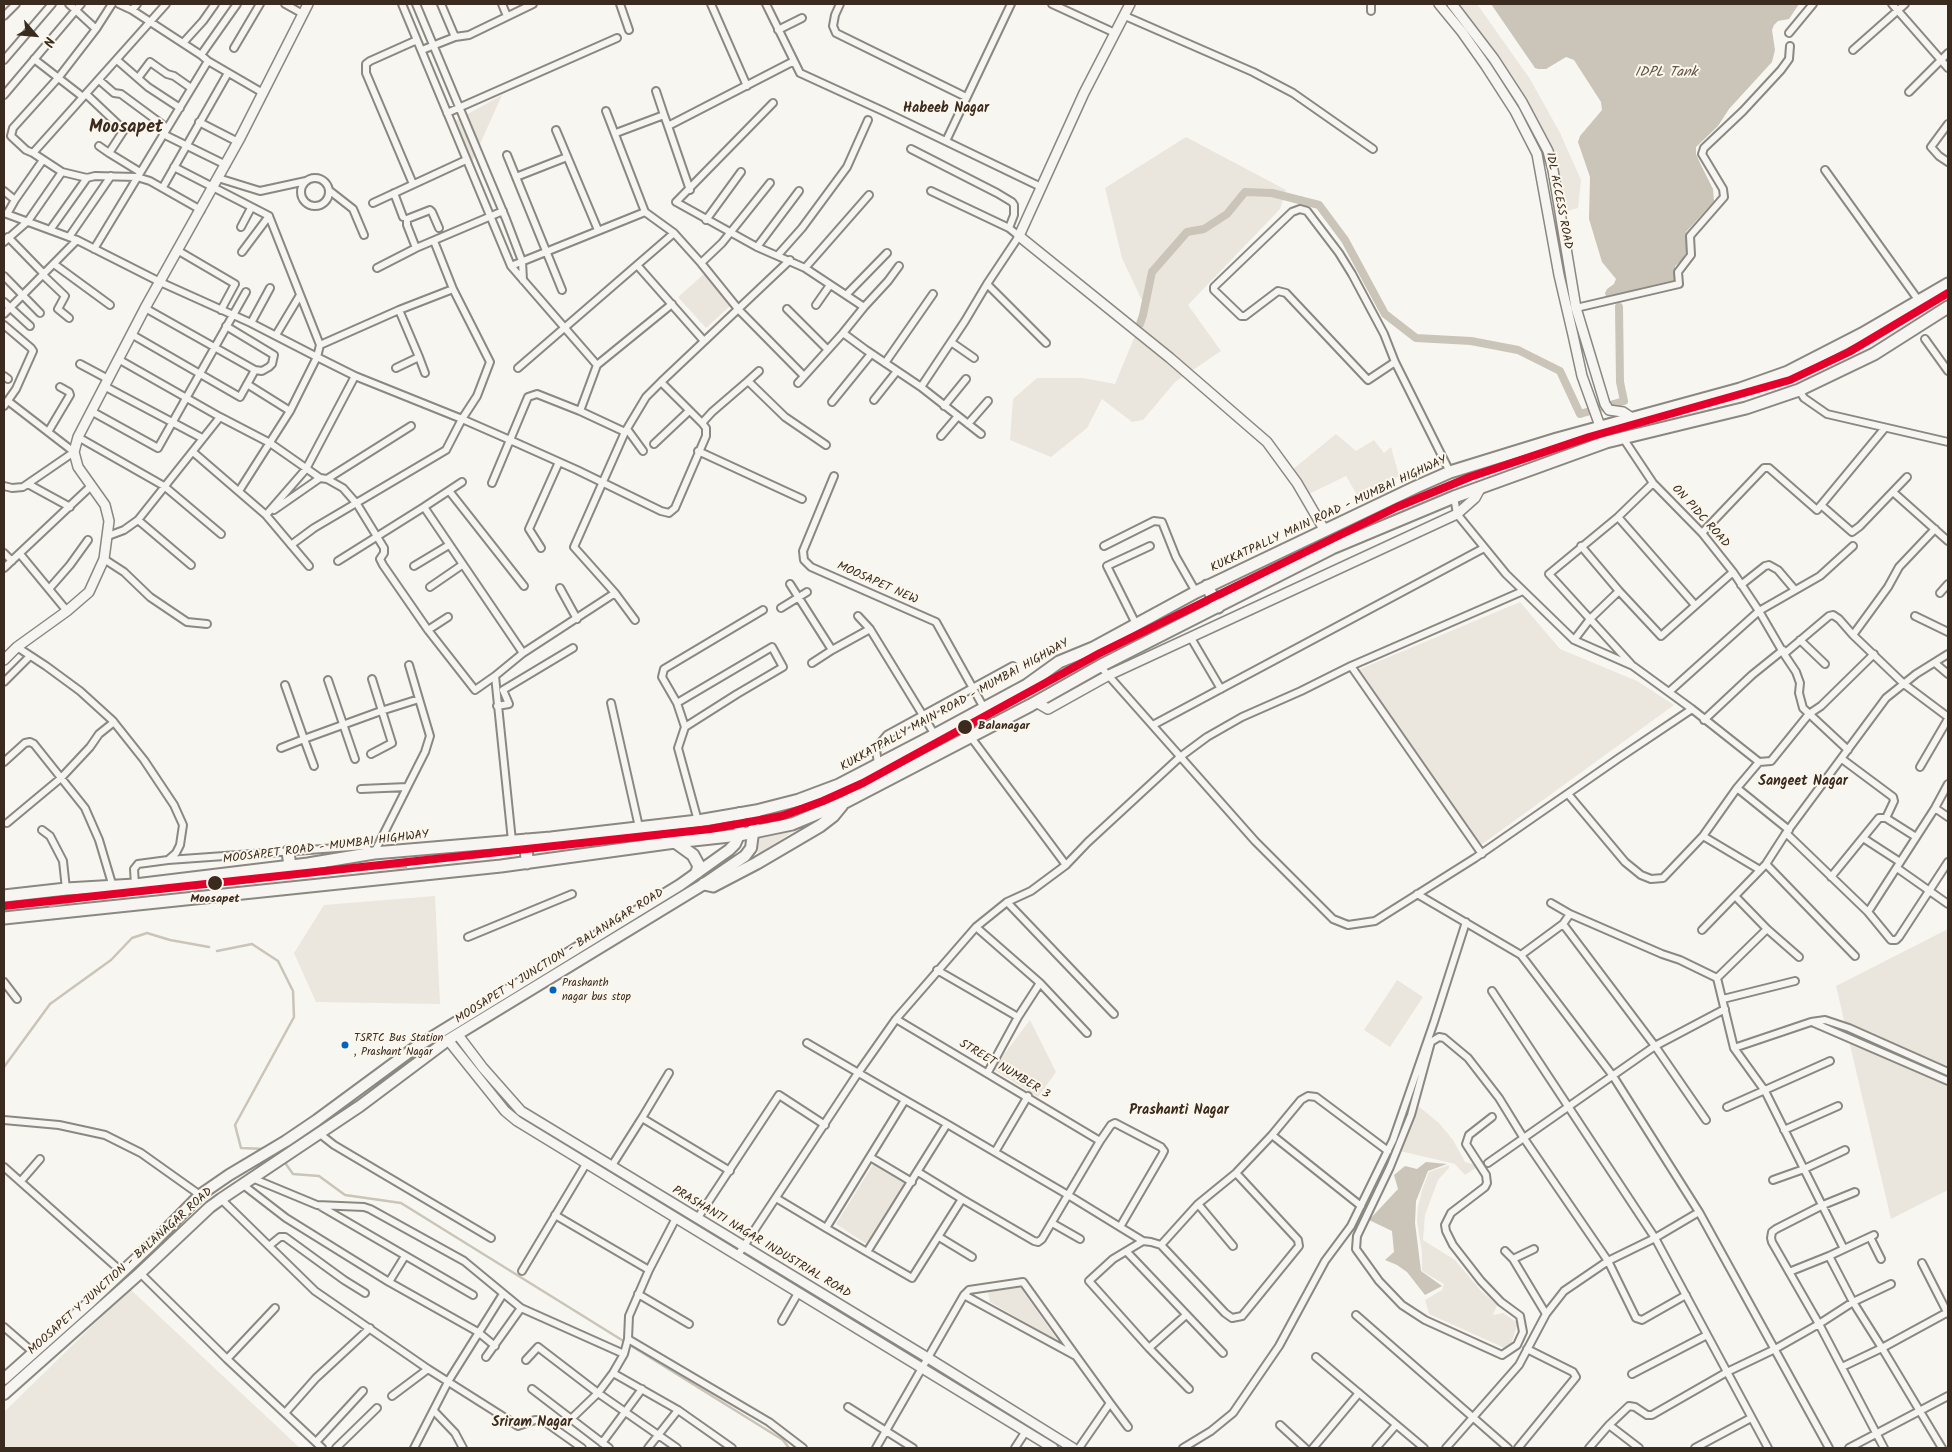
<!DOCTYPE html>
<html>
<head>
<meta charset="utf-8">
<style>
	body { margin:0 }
	#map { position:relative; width:1952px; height:1452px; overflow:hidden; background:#f8f6f0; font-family:Kalam,sans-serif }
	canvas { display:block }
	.frame { position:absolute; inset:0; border:5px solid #3b2a1e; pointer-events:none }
	.north { position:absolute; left:10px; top:10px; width:50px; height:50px; -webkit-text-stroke:4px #fbf7ec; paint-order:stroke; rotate:117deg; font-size:14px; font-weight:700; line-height:20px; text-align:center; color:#3b2a1e }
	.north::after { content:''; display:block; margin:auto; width:18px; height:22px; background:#3b2a1e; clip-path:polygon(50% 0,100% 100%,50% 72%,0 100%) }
</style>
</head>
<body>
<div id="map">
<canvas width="1952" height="1452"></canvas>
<div class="frame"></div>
<div class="north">N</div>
</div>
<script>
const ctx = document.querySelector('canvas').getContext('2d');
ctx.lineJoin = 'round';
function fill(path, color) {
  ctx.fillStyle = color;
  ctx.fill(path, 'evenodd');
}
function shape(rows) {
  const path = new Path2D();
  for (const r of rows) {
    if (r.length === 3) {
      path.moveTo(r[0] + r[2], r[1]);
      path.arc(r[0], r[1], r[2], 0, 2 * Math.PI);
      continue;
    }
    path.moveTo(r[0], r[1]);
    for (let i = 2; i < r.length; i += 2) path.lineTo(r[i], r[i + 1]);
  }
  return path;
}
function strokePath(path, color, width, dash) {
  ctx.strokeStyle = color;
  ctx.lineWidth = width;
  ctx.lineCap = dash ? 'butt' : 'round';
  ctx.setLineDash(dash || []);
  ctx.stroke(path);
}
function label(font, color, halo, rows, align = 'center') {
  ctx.font = font + ' Kalam,sans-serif';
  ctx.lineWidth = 4;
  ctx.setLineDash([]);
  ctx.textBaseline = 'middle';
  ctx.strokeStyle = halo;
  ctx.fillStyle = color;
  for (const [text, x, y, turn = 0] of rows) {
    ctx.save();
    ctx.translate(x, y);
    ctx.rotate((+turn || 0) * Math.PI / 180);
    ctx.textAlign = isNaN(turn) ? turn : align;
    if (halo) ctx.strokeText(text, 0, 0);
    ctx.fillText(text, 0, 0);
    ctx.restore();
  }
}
fill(shape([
	[1456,4,1477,4,1530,79,1560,133,1581,180,1578,208,1564,212,1554,162],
	[1336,434,1356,451,1374,440,1384,453,1391,447,1399,476,1357,495,1346,476,1307,495,1292,470],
	[1520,602,1560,649,1637,681,1674,705,1481,845,1358,670],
	[435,896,440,1004,316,1002,294,953,324,905],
	[130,1289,300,1448,4,1448,4,1412]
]), '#ebe6de');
fill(shape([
	[502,95,472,162,453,122],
	[1186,137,1286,190,1280,209,1188,305,1221,351,1175,382,1143,420,1132,422,1102,399,1087,428,1051,457,1010,440,1013,399,1037,378,1083,378,1115,384,1146,309,1122,258,1105,188],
	[704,274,731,305,706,328,678,297],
	[805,824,758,854,757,835],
	[1948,929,1948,1190,1891,1219,1836,986],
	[1397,980,1423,997,1390,1047,1364,1030],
	[1030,1020,1056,1072,1038,1097,993,1069],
	[1418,1106,1439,1123,1453,1140,1465,1162,1479,1166,1465,1175,1455,1164,1400,1151,1403,1136],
	[874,1163,906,1184,868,1245,836,1224],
	[1449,1165,1449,1168,1438,1180,1425,1215,1423,1240,1455,1260,1481,1291,1497,1305,1493,1315,1503,1313,1518,1323,1509,1350,1429,1314,1425,1300,1442,1290,1444,1284,1422,1271,1422,1253,1417,1221,1418,1207,1422,1190,1429,1172],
	[1020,1287,1058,1341,990,1302,988,1292]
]), '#eae6dd');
fill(shape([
	[1491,4,1799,4,1789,19,1778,21,1774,25,1772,30,1775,50,1772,62,1729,109,1718,126,1696,147,1696,154,1700,163,1713,189,1714,201,1686,232,1687,251,1682,260,1675,266,1676,282,1606,297,1605,293,1607,289,1614,284,1616,279,1602,262,1589,219,1590,177,1578,142,1580,136,1602,110,1601,102,1574,60,1566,57,1546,69,1538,69,1535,68],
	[1426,1162,1447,1164,1428,1171,1416,1201,1415,1223,1421,1271,1442,1286,1425,1295,1407,1272,1397,1265,1385,1260,1394,1252,1392,1231,1369,1220,1398,1189,1394,1175,1405,1166,1417,1169]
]), '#cac4b9');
strokePath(shape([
	[217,951,252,944,278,961,293,991,294,1017,235,1125,241,1148,266,1149],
	[4,1067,50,1004,111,960,132,938,147,933,170,940,209,947],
	[283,1160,293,1174,319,1176,345,1195,401,1203,783,1440,789,1448]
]), '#cac4b9', 2.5);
strokePath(shape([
	[1140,324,1143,315,1152,272,1187,232,1204,229,1227,214,1245,192,1272,193,1319,205,1345,240,1385,314,1416,338,1471,341,1518,350,1560,371,1580,414,1624,401,1620,382,1619,307]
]), '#cac4b9', 8);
const street = shape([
	[69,4,96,29],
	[112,4,96,29,59,77,13,128,11,136,26,150,33,153,62,172,87,178,95,176,137,177,150,181,201,210],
	[119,4,132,10,201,55,208,61,263,93],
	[285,4,303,14],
	[402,4,511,266,597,365,580,411,537,394,528,397,492,483],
	[416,4,506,219,522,261,523,280],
	[441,4,455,37],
	[502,4,507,16],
	[620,4,629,30],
	[711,4,747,86],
	[766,4,800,73,883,111,1041,187],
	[840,4,835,15,833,26,836,33,966,97],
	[1052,4,1115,33],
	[1371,4,1371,11],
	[1892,4,1948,68],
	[132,10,137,4],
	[4,16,16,4],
	[1125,16,1253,72,1293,93,1373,149],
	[778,30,802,18],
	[1789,33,1813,4],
	[183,43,203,21,215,4],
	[234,48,260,4],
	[422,50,455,37,469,35,533,4],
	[1853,50,1905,4],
	[201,55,237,4],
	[34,59,83,97],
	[4,60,52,4],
	[117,60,148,87,180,108],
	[138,78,150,62,167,74,174,76,191,88],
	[99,80,114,93,121,94,167,128],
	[656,91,664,115],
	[1909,92,1948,53],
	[86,94,124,130,109,153,140,172],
	[4,95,81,4],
	[773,103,676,202,757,247,805,268,864,307,843,333,866,350,921,387,981,434],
	[606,111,645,212],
	[447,113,617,38],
	[199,122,238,142],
	[1948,124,1931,147,1939,156,1948,162],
	[556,130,598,230],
	[616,133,664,115,668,126],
	[163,134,226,165],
	[946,141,1011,4],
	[99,146,109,153],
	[911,149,997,193,1012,202,1014,205,1014,215,1009,228],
	[33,153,166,4],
	[507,155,562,290],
	[174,167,269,216,320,345],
	[1825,170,1919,301],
	[516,177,567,157],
	[315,192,14],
	[218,178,260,191,306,181],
	[413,184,366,73,366,64,370,61,417,40],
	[163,187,228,73],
	[690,190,668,126,794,61],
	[4,191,15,200],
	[330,191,353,209,364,235],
	[394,193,403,217],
	[373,203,466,160],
	[4,213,77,240,160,282,251,323,317,357,290,411,239,491],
	[7,214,15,200,43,160],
	[706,220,741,172],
	[241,227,251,208],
	[50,230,87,178],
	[8,237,44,274],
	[69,237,111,176],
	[434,241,453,289],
	[4,242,28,221,62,172],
	[757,247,799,191],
	[416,248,407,225,407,219,430,210,432,212,439,228],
	[94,249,208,61],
	[177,250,235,284,221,310],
	[242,252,269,216],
	[778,255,802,228,847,167,868,120],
	[701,263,722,243,770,183],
	[54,264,110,305],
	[637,265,704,341],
	[511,266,645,212,674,233],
	[377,268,416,248,503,211],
	[805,268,869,195],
	[43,275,65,296,58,309,69,318],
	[4,276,40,313],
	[987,284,1046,343],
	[846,295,887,253],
	[4,302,30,326],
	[816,305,830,285],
	[864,307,888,281,899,266],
	[145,308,255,370],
	[1576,308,1679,284,1678,272,1691,255,1690,236,1724,197,1723,189,1702,154,1704,148,1743,111,1781,70,1789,59,1790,46],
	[787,309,827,349],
	[4,314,77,240],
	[251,323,270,288],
	[4,325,31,348,33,351,16,389,4,406],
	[131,334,240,397,255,370,262,371,269,367,272,364,274,355,226,326],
	[276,335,300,295],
	[1925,339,1948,371],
	[951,342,974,358],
	[419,357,425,373],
	[118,359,220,417],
	[1395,362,1368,380,1286,293,1278,291,1245,316,1241,316,1214,290,1214,287,1292,212,1300,209,1307,211,1339,253,1352,274,1384,334,1395,362,1450,472],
	[885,363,933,294],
	[80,364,108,379],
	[597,365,672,304],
	[396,368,419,357,399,310],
	[518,368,674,233,701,263,739,310,804,376],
	[4,376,8,379],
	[748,381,759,371],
	[798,383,843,333],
	[247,384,290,411],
	[104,386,202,438],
	[921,387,965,321,987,284,1019,236,1009,228,931,191],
	[1799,390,1804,398,1827,414,1948,442],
	[874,400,897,371],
	[832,402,871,354],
	[944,406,966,379],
	[91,411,158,448,246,292],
	[580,411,625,432],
	[702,423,661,382,790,260],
	[968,424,988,401],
	[627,429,643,451],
	[48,432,70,395,69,392,60,387],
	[941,436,958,416],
	[78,437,164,486,221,534],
	[1623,438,1653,483,1702,533,1733,572,1759,611,1784,654,1829,616,1833,615,1839,619,1853,635,1904,684,1948,717],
	[654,444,689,411],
	[698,451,802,499],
	[193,452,266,515,309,566],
	[834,476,803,551,804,560,811,567,936,622,984,708],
	[327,479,411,426],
	[28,484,70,507],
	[4,486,12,488,23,487,74,452,8,401],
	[450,492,524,586],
	[1893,492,1948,541],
	[1454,497,1457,514,1506,574,1574,640,1633,666,1692,709],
	[1821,505,1852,532,1860,526,1907,477],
	[424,507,462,482],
	[274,510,320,478],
	[266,515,306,469,355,376],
	[1618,517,1695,605],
	[138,520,191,565],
	[1702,533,1764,468,1769,468,1817,510,1884,429],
	[108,536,124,530,138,520,220,417,270,443,320,478,327,479,343,488,357,504,384,548,384,553,380,559,383,565,428,630,475,690,495,676],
	[291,545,314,528,446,450,462,419,477,396,490,362,453,289,399,310,320,345,317,357,355,376,462,419,510,440,577,470,661,511,669,513,675,508,706,436,706,428,702,423,712,412,748,381,785,417,826,445],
	[1104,546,1154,521,1162,522,1176,557,1196,592],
	[1581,546,1619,591,1661,636,1733,572],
	[541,548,529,529,559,462],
	[4,553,12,561],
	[20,554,67,611],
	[104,559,124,572,150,597,187,622,207,624],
	[338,561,424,507,523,653],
	[414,566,449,545],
	[4,568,91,486],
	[790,584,832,650,870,629,935,735],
	[1741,585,1765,566,1769,565,1778,570,1795,590],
	[430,587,462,565],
	[560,588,577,619],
	[49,589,70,565,88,540],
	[1940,593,1948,584],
	[781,608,807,592],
	[858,616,870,629],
	[1915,616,1948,632],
	[635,620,615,593,574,547,625,432,646,397,661,382],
	[1136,624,1107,566,1150,546],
	[428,630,448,617],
	[1853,635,1888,587,1899,567,1935,529],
	[1191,638,1221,689],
	[1574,640,1590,619,1619,591],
	[1800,640,1825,664],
	[17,647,46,666,80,691,113,721,144,760,174,805,183,825,180,845,176,853,168,860,138,864,134,869,135,885],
	[1784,654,1796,672,1800,683,1799,693,1803,708,1848,750],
	[812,663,832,650],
	[1935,663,1948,674],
	[1631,664,1549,574,1618,517,1653,483],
	[409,665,419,699],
	[1100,666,1255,841,1333,919,1348,925,1375,921,1475,858,1619,758,1692,709,1759,762,1737,788,1703,836,1663,878,1651,879,1641,875,1625,862,1568,794],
	[1351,666,1523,591],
	[328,680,355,759],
	[4,682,30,656],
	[285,685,304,739,381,711,419,699,430,736,425,752,374,853],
	[1670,691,1759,611,1820,576,1853,546],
	[611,703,639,827],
	[677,703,772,647,783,667,737,694,685,727,678,748,698,821],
	[497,706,509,704,503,690,573,648],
	[1704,720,1752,675,1783,650],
	[1153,725,1484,548],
	[685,727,677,703,662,677,664,669,763,610],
	[970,736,1066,865],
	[281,748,304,739,314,766],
	[371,754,392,743,372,679],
	[1842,759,1893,797,1894,801,1886,818],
	[4,760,4,762,25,743,30,742,34,744,85,808,99,840,113,887],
	[1759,762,1771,761,1809,714,1821,706,1874,654],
	[878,765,876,748,887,735,1013,666],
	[1920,767,1948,719],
	[1948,784,1935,808,1868,912,1891,940,1896,940,1899,937,1948,862],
	[1737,788,1789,830],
	[361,789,407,787],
	[1935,808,1948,817],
	[7,823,61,778,90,747,99,734,114,722],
	[42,830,50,836,63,861,66,889],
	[1786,833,1868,912],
	[1703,836,1760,870],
	[1863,838,1900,862],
	[512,841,495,676,523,653,615,593],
	[168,860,365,846,368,849,367,854],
	[1766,864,1855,956],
	[1897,868,1948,904],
	[1831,877,1879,818,1886,818,1916,837],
	[1417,894,1521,955,1613,1076,1699,1212,1829,1448],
	[1007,902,1114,1014],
	[1551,903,1570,914,1662,954,1680,960,1717,978,1734,1048,1765,1091,1844,1249],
	[1563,924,1655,1046,1706,1120],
	[976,927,1040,983,1087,1033],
	[1767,929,1799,957],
	[1702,930,1766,864,1786,833,1886,698,1916,674,1948,654],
	[468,937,572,894],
	[1521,955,1563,924,1570,914],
	[937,970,1018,1017,988,1072],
	[1717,978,1767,929,1735,896],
	[4,982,17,999],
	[1492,991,1655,1238,1768,1448],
	[1723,999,1795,981],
	[1018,1017,1040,983],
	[896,1019,1100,1141],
	[1814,1023,1948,1081],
	[807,1043,905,1100],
	[1734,1048,1811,1022,1825,1020,1849,1028,1948,1072],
	[1727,1107,1830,1061],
	[1492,1117,1469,1135,1466,1144,1486,1175,1487,1183,1485,1187,1451,1213,1445,1225,1446,1231,1453,1245,1481,1281,1501,1302,1520,1316,1523,1332,1517,1345,1502,1355,1425,1320,1402,1305,1379,1281,1356,1249,1357,1236,1390,1167,1411,1115,1431,1042,1439,1037,1444,1038,1468,1058,1499,1098,1523,1137,1608,1261,1636,1318,1642,1320,1686,1295],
	[642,1118,669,1073],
	[4,1120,59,1125,105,1135,141,1153,200,1195],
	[1784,1130,1838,1106],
	[320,1134,334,1145,491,1238],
	[1272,1135,1361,1206],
	[995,1152,1028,1096],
	[870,1157,912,1182],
	[1488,1163,1655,1046,1725,1009],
	[4,1167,122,1272],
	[611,1167,642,1118,730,1171],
	[918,1172,962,1199],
	[252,1178,317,1205,364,1207,370,1209,464,1261,521,1308,624,1354],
	[1773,1180,1804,1169,1845,1150],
	[21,1181,40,1159],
	[242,1184,286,1218,389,1282,478,1332,495,1346],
	[1855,1192,1823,1205,1776,1229,1772,1232,1771,1238,1772,1242,1819,1324,1884,1448],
	[776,1198,826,1228],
	[221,1199,315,1291,428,1369,518,1426,535,1420,541,1420,548,1424,582,1448],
	[1198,1204,1233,1246],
	[320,1206,473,1295],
	[555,1215,649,1270],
	[697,1219,779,1095,825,1125],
	[1052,1223,1080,1239],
	[1120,1227,1162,1155,1164,1151,1161,1147,1115,1123,1111,1125,1100,1141,1068,1195,947,1124,867,1252,912,1278,962,1199,1034,1241,1038,1242,1042,1239,1068,1195,1120,1227,1143,1241],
	[1874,1235,1829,1256,1853,1302,1882,1348,1948,1312],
	[939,1237,972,1257],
	[1870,1237,1881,1259],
	[1161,1245,1198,1204,1236,1173,1272,1135,1301,1100,1308,1096,1316,1097,1388,1151],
	[269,1246,280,1237,285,1237,344,1280,365,1293],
	[1505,1251,1513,1259,1546,1314],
	[867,1252,826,1228,905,1100,947,1124],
	[1127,1252,1223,1353],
	[738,1255,858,1073,896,1019,976,927,1007,902,1031,891,1066,865,1088,842,1180,757,1207,737,1242,717,1301,691,1351,666,1482,854],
	[1513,1259,1534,1249],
	[1922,1263,1948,1314],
	[522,1271,586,1164],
	[1789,1272,1829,1256],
	[140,1273,227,1359,275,1308],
	[389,1282,405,1256],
	[638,1294,689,1324],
	[1356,1315,1508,1448],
	[782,1321,798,1293],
	[4,1327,34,1353],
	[628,1339,769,1422,803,1448],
	[1149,1348,1186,1315],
	[1076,1356,1110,1403,1079,1448],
	[486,1357,521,1308],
	[1316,1357,1424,1448],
	[227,1359,322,1448],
	[526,1360,538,1347,598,1393,677,1448],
	[1842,1367,1882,1348,1942,1448],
	[613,1373,678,1410,732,1448],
	[1632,1374,1707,1335],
	[532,1389,609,1448],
	[1189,1389,1149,1348,1089,1281,1113,1259,1143,1241,1151,1242,1161,1245,1225,1313,1232,1318,1242,1316,1299,1246,1298,1240,1236,1173],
	[392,1396,428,1369],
	[1110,1403,1128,1427],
	[848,1407,913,1448],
	[434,1411,455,1433,463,1448],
	[285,1413,316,1378,370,1328],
	[571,1419,598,1393,613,1373,624,1354,628,1339,629,1316,649,1270,676,1218],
	[1280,1425,1305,1448],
	[1609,1425,1639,1448],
	[316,1442,363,1391],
	[602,1443,642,1389],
	[336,1448,377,1408],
	[414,1448,449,1380,503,1294],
	[648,1448,678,1410],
	[876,1448,964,1295,969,1290,1023,1282,1076,1356,964,1295],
	[1015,1448,1026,1431],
	[1183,1448,1211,1431,1233,1413,1279,1346,1325,1261,1351,1226,1393,1140,1434,1022,1466,922],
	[1313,1448,1359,1393],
	[1376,1448,1396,1425],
	[1446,1448,1519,1365,1546,1314,1564,1291,1608,1261,1655,1238,1699,1212],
	[1518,1448,1576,1377,1573,1372,1527,1349],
	[1589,1448,1609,1425,1629,1406,1635,1407,1647,1415,1652,1415,1727,1372,1775,1349,1819,1324,1853,1302,1891,1284],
	[1695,1448,1751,1418],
	[1849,1448,1948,1396]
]);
const secondary = shape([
	[1130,4,1084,93,1019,236,1170,358,1267,442,1297,483,1325,531],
	[1439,4,1462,32,1486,66,1515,111,1537,154,1559,275,1573,335,1582,376,1600,426],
	[1452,4,1494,59,1522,102,1548,151,1553,170,1576,308,1605,404,1609,410,1623,412,1632,418],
	[4,660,17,647,67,611,89,592,104,559,109,521,105,505,78,467,74,452,78,437,145,308,240,138,308,4],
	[1036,702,1048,709,1109,675,1457,514,1475,498,1481,487],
	[458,1035,483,1068,521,1111,928,1358,1073,1448],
	[448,1040,505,1111,517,1121,1053,1448]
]);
const primary = shape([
	[4,1379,88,1304,153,1243,200,1195,229,1175,286,1141,317,1120,416,1047,680,885,729,850,735,844,739,835,740,813],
	[4,1394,140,1273,210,1207,221,1199,360,1106,448,1040,704,884,745,856,751,848,756,811]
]);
const highway = shape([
	[1207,586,1218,607],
	[526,840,527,863],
	[675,842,693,855,699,866,697,872],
	[288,852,290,866],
	[704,884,713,886,757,863,820,826,833,816,842,805],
	[4,896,66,889,135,885,308,864,374,853,551,838,698,821,756,811,799,800,839,785,935,735,1027,685,1059,662,1093,648,1196,592,1416,487,1450,472,1557,439,1740,389,1788,372,1862,334,1948,284],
	[4,918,501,866,675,842,739,835,792,824,845,802,1031,705,1100,666,1332,548,1454,497,1606,442,1746,408,1799,390,1874,354,1948,307]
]);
strokePath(street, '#8b8781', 10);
strokePath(secondary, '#8b8781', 12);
strokePath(primary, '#8b8781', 14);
strokePath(highway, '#8b8781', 15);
strokePath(street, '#f6f5f1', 6);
strokePath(secondary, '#f6f5f1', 9);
strokePath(primary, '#f6f5f1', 10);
strokePath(highway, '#f6f5f1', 11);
strokePath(shape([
	[344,869,406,867],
	[50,906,113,894]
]), '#b3b0ac', 2.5);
strokePath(shape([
	[4,906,710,829,782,816,823,801,863,783,1100,653,1397,507,1470,477,1589,437,1790,380,1849,352,1948,293]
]), '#e4002b', 8);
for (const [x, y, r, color] of [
	[965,727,8,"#3b2a1e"],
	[215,883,8,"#3b2a1e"],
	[553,990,4.5,"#0065bd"],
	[345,1045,4.5,"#0065bd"]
]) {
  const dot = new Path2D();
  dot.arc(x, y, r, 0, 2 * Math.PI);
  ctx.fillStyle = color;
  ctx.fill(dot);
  strokePath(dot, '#fbf7ec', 2);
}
label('11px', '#3b2a1e', '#fbf7ec', [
	["Prashanth",562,984],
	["nagar bus stop",562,998],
	["TSRTC Bus Station",354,1039],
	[", Prashant Nagar",354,1053]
], 'left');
label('12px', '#3b2a1e', '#fbf7ec', [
	["IDL ACCESS ROAD",1558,201,79],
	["KUKKATPALLY MAIN ROAD - MUMBAI HIGHWAY",1329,515,-25],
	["ON PIDC ROAD",1700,517,48],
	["MOOSAPET NEW",877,584,24],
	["KUKKATPALLY MAIN ROAD - MUMBAI HIGHWAY",955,706,-29],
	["MOOSAPET ROAD - MUMBAI HIGHWAY",326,848,-7],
	["MOOSAPET Y JUNCTION - BALANAGAR ROAD",560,957,-32],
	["STREET NUMBER 3",1004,1070,31],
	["PRASHANTI NAGAR INDUSTRIAL ROAD",761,1243,31],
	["MOOSAPET Y JUNCTION - BALANAGAR ROAD",121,1272,-42]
]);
label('bold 12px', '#3b2a1e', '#fbf7ec', [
	["Balanagar",978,727],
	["Moosapet",215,900,"center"]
], 'left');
label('italic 14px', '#605246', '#fbf7ec', [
	["IDPL Tank",1666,74]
]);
label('bold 14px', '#3b2a1e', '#fbf7ec', [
	["Habeeb Nagar",946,110],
	["Sangeet Nagar",1803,783],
	["Prashanti Nagar",1179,1112],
	["Sriram Nagar",532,1424]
]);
label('bold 18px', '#3b2a1e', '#fbf7ec', [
	["Moosapet",126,129]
]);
</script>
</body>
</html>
